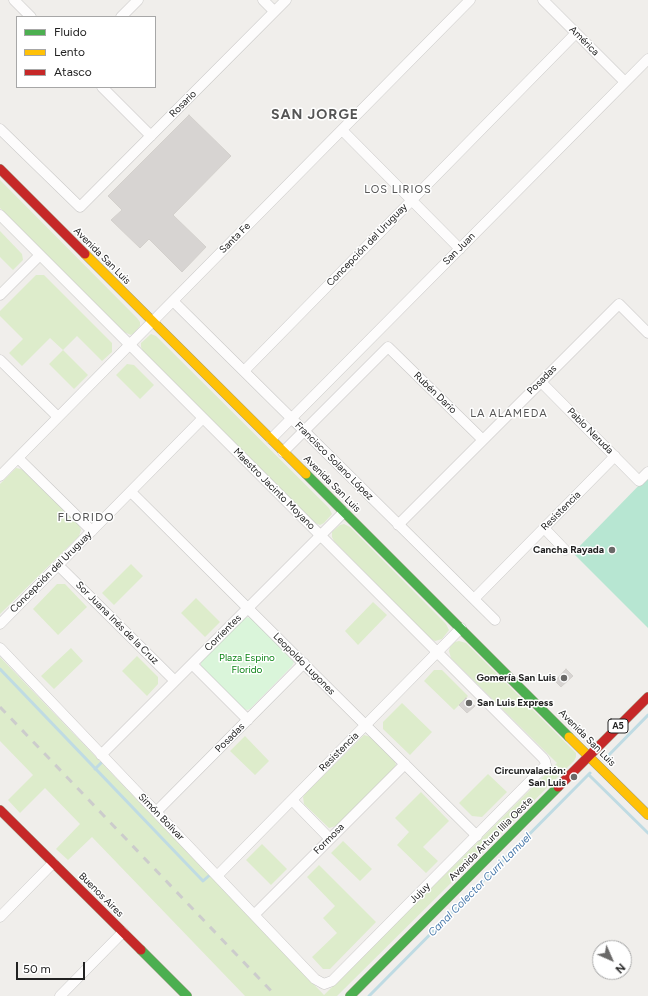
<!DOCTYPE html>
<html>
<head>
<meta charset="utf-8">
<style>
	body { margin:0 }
	#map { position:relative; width:648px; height:996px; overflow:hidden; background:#f0eeeb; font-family:Figtree,sans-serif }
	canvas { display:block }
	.legend { position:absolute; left:16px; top:16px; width:140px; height:72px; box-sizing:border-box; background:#fff; border:1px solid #a7a7a7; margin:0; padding:5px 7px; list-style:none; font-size:12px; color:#222 }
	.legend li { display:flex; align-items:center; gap:8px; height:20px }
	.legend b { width:20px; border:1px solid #a7a7a7 }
	.north { position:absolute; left:592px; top:940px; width:40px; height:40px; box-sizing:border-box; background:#fff; border:1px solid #a7a7a7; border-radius:50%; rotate:135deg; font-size:11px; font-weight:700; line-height:16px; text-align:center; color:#222 }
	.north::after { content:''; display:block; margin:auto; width:14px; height:18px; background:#6a6968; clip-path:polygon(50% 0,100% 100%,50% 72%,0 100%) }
	.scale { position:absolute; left:16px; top:962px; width:69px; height:18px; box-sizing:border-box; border:2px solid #222; border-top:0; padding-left:5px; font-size:12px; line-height:14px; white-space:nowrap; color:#222; -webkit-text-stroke:3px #fff; paint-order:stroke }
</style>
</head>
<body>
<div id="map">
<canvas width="648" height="996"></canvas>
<ul class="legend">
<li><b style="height:5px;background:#4caf50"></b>Fluido</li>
<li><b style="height:5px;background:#ffc107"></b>Lento</li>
<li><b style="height:5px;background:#c62828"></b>Atasco</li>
</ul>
<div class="north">N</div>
<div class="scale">50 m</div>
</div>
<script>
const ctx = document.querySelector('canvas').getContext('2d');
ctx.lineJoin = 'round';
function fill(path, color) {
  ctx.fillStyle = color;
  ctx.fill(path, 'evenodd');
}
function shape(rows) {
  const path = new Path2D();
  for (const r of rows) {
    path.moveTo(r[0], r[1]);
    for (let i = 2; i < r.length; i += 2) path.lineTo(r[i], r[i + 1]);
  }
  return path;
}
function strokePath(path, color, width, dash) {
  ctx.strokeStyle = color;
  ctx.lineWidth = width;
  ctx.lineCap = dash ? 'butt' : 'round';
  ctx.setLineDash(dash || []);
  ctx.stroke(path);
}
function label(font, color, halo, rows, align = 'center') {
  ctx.font = font + ' Figtree,sans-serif';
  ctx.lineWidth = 3;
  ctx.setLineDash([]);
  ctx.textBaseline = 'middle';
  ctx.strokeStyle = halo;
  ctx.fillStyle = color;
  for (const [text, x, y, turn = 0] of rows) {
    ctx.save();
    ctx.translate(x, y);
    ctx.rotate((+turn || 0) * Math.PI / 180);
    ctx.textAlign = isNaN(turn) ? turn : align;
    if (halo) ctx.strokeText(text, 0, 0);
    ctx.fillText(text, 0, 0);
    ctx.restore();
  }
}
fill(shape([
	[0,180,137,318,140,322,140,326,134,333,131,335,124,332,0,208],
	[0,231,22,254,23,260,13,270,0,257],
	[36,275,44,275,112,343,112,352,102,361,77,336,63,350,88,375,74,389,49,364,63,350,50,338,22,366,9,353,23,339,0,316,0,311],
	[151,334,156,336,329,508,332,514,324,523,320,525,315,523,143,351,141,347,141,343],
	[127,364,134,365,154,385,140,399,116,375],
	[16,468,21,469,24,471,79,525,81,530,79,536,0,614,0,484],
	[344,524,350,527,446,624,449,630,442,639,435,641,430,638,334,541,332,537,332,532,340,525],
	[131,564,143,576,114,605,102,593],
	[57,584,65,584,87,607,58,635,33,609],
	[196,598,220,622,205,637,181,613],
	[373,602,387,615,358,645,345,631],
	[459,641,466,643,576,753,576,757,574,761,337,996,245,996,92,837,68,860,56,849,80,824,45,788,20,813,8,800,33,775,0,741,0,657,324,995,557,763,451,658,449,651,450,647,455,642],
	[71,648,83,661,54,689,41,676],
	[137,656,158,677,158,684,147,696,122,671],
	[434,670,442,670,468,696,454,710,424,681],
	[402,703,432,732,410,755,383,729,383,722],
	[364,735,371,737,395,761,396,765,393,769,336,826,329,828,304,804,303,797,306,793],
	[245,736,269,761,255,775,230,751],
	[488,774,507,792,482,817,472,816,459,803],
	[421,792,449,821,423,847,438,861,426,873,397,845,409,832,395,818],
	[343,841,372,869,360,881,331,853],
	[262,844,287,869,271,885,246,860],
	[319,865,376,922,330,969,323,969,312,957,337,933,323,918,335,906,307,877]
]), '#ddeccb');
fill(shape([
	[245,617,251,618,294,662,292,666,250,709,247,710,244,709,201,666,201,661]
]), '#daf5da');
fill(shape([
	[648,476,648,628,573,553]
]), '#b7e6d2');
strokePath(shape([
	[0,669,203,881,212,873],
	[604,760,648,715],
	[95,769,104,760],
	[589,775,648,833],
	[369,996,590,773]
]), '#bfdbe3', 3);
const building = shape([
	[189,115,231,156,173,215,206,247,182,272,149,239,140,248,111,220,122,210,108,196,189,115],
	[566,669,573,676,561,687,555,681,566,669],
	[466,698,475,706,467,713,459,705,466,698]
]);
fill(building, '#d7d4d2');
strokePath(building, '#d3d0cc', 1);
const street = shape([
	[14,0,31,17],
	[263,0,274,11],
	[543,0,625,82],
	[121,17,138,0],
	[102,87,151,136],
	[0,129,80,207,286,0],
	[342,130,460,249],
	[0,215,543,758,545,761,546,765,332,981,324,984,315,979,0,648],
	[0,295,40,255],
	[173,301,495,620],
	[0,360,58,417],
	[244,371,576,33],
	[541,382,639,481,648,472],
	[271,439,648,59],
	[283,452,388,347,483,440],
	[18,458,92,531],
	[0,476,470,0],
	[131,492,477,836],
	[398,525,619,304,648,333],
	[544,528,565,550],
	[58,565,175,681],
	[474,599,615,456],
	[0,624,203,418],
	[192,664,248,720],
	[101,755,344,512],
	[292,800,330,839],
	[156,812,304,663],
	[217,876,461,628],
	[254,915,405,764],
	[0,917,53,863],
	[60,996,123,932]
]);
const fast = shape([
	[306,474,569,737],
	[141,950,187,996],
	[350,996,558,787]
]);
const slow = shape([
	[85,254,306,474],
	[569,737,648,815]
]);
const jam = shape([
	[0,169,85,254],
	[558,787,648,697],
	[0,810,141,950]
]);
strokePath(street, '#c9c8c7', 11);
strokePath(fast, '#999a82', 10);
strokePath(slow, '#999a82', 10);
strokePath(jam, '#999a82', 10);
strokePath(street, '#fdfcfc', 10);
strokePath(fast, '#4caf50', 9);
strokePath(slow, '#ffc107', 9);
strokePath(jam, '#c62828', 9);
strokePath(shape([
	[0,707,276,996]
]), '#ccc', 3, [8, 8]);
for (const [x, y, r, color] of [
	[612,550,4,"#6a6968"],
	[564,678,4,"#6a6968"],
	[469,703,4,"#6a6968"],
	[574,777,4,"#6a6968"]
]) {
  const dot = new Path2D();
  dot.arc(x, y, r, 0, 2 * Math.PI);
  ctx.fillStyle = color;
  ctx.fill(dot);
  strokePath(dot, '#fff', 1.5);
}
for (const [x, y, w] of [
	[618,726,20]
]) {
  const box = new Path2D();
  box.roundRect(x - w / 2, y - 7, w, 14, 3);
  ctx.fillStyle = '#fff';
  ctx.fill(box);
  strokePath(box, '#222', 1);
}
label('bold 9px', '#222', null, [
	["A5",618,726]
]);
label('10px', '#222', '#fff', [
	["América",584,41,45],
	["Rosario",183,104,-45],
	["Santa Fe",235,238,-45],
	["Concepción del Uruguay",367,245,-46],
	["San Juan",459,249,-45],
	["Avenida San Luis",102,256,45],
	["Posadas",542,380,-45],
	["Rubén Darío",435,393,44],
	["Pablo Neruda",590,431,45],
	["Francisco Solano López",334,461,45],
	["Avenida San Luis",332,484,45],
	["Maestro Jacinto Moyano",274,489,45],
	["Resistencia",561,511,-45],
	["Concepción del Uruguay",51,572,-45],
	["Sor Juana Inés de la Cruz",117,623,45],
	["Corrientes",223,633,-45],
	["Leopoldo Lugones",304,664,45],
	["Posadas",230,738,-45],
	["Avenida San Luis",587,738,45],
	["Resistencia",339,752,-45],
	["Simón Bolivar",161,817,46],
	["Formosa",329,839,-45],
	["Avenida Arturo Illia Oeste",491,839,-45],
	["Jujuy",420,893,-45],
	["Buenos Aires",101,895,45]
]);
label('bold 10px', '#222', '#fff', [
	["Cancha Rayada",604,550],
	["Gomería San Luis",556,678],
	["San Luis Express",477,703,"left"],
	["Circunvalación:",566,771],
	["San Luis",566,783]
], 'right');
label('10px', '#0c8416', '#fff', [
	["Plaza Espino",247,658],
	["Florido",247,670]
]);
ctx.letterSpacing = '1px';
label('11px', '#555', '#fff', [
	["LOS LIRIOS",398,190],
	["LA ALAMEDA",509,414]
]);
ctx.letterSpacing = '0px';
label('italic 11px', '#4a7aab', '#fff', [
	["Canal Colector Curri Lamuel",480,885,-45]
]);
ctx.letterSpacing = '1px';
label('12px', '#555', '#fff', [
	["FLORIDO",86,517]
]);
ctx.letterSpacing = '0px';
ctx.letterSpacing = '1px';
label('bold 14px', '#555', '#fff', [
	["SAN JORGE",315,115]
]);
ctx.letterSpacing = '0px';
</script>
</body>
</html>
